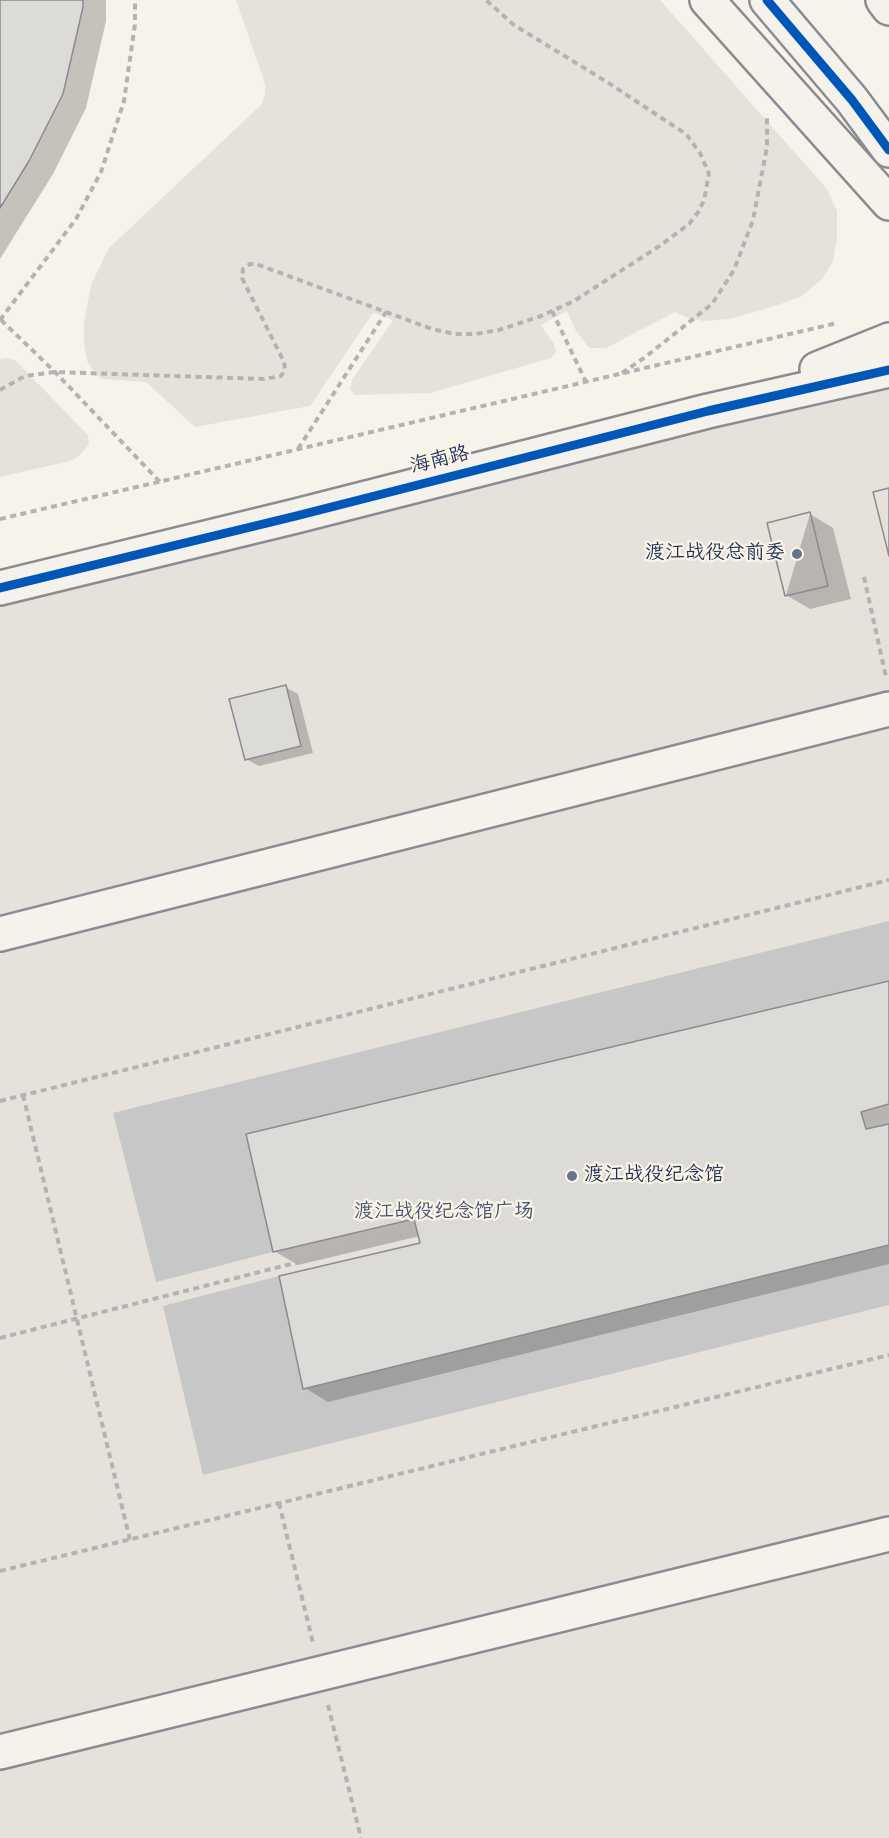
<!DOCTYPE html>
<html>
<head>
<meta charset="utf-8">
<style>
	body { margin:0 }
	canvas { display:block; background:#f7f3ea }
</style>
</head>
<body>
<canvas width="889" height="1838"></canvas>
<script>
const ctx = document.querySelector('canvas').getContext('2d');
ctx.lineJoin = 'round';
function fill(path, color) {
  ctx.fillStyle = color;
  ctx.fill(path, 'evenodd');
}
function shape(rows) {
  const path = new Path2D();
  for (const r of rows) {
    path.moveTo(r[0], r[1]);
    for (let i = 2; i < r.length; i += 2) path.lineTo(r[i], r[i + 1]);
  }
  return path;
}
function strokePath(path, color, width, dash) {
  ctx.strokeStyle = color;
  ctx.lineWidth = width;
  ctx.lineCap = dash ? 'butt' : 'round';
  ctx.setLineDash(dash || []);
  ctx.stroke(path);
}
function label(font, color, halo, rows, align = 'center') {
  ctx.font = font + ' Mynerve,"LXGW WenKai TC",sans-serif';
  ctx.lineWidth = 4.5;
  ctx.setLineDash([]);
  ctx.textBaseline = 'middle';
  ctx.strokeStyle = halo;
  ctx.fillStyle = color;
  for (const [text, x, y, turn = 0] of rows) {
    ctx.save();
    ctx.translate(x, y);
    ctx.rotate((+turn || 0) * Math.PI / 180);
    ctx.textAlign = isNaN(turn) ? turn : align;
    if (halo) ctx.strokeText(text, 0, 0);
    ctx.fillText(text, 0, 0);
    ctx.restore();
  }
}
fill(shape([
	[236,0,660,0,827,189,837,211,837,238,833,261,822,279,802,296,778,305,730,319,704,321,688,318,675,312,606,348,589,348,576,331,567,311,541,325,554,344,556,352,551,358,430,393,355,395,350,389,352,380,393,320,373,313,310,406,195,427,146,382,103,379,98,377,87,361,84,343,84,323,91,285,109,248,262,104,265,94,265,84],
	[8,358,16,361,88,435,89,444,79,456,70,461,0,477,0,359],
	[889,370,889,1838,0,1838,0,588]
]), '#e6e2db');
fill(shape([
	[889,921,889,981,246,1134,273,1252,156,1282,113,1113],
	[889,1245,889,1305,203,1475,163,1306,279,1276,304,1389]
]), '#c7c7c7');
fill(shape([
	[0,0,106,0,106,21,86,108,53,174,0,259],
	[810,514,833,528,851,599,810,609,786,595],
	[285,687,298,694,313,753,259,766,246,759],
	[889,982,889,1264,328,1402,305,1388,421,1244,420,1236,298,1265,274,1251]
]), '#0003');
const building = shape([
	[0,0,83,0,83,7,63,94,29,161,0,208,0,0],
	[889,488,889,556,873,492,889,488],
	[889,488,889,556,873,492,889,488],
	[810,512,828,586,785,596,767,523,810,512],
	[810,512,828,586,785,596,767,523,810,512],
	[286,685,301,746,245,760,229,699,286,685],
	[889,981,889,1104,861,1112,866,1129,889,1124,889,1245,303,1389,279,1276,420,1243,414,1219,273,1252,246,1134,889,981]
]);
fill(building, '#dddbd7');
strokePath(building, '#8a8c91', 1.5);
const minor = shape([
	[707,0,889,203],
	[767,0,852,100,889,150],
	[817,369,889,340],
	[0,588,296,516,708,411,889,370],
	[0,934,889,709],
	[0,1752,889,1534]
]);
const major = shape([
	[883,0,889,8]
]);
strokePath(minor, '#8a8c91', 38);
strokePath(major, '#8a8c91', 38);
strokePath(shape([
	[552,311,586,382],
	[0,320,76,219,101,172,124,101,135,24,135,0],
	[1,320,55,372,160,482],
	[622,373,644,358,712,304,734,270,753,220,767,147,767,118],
	[0,390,25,376,55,372,264,379,281,376,285,370,284,362,242,278,243,269,250,264,256,264,432,329,455,334,476,334,499,330,541,316,574,301,658,247,689,224,699,211,704,200,709,174,700,153,686,134,607,82,514,25,486,0],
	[298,449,386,312],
	[0,519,837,323],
	[864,577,886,677],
	[23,1095,130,1540],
	[0,1101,889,880],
	[870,1122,889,1117],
	[0,1338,405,1235],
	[279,1503,313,1643],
	[0,1571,889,1355],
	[328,1705,361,1838]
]), '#b2b3b4', 4, [6, 4.5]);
strokePath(minor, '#f5f2ec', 33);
strokePath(major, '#f5f2ec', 33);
strokePath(shape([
	[767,0,852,100,889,150],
	[0,588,296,516,708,411,889,370]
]), '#0057b8', 9);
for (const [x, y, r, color] of [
	[797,554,6,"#68748f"],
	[572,1176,6,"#68748f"]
]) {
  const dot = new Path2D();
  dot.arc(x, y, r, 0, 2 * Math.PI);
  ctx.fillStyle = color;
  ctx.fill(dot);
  strokePath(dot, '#fcf5e5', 2);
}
label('20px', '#1b2f5e', '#fcf5e5', [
	["海南路",440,461,-14]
]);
label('20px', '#1b2f5e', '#fcf5e5', [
	["渡江战役总前委",785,554],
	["渡江战役纪念馆",584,1176,"left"]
], 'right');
label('20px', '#425176', '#fcf5e5', [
	["渡江战役纪念馆广场",444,1213]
]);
</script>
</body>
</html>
